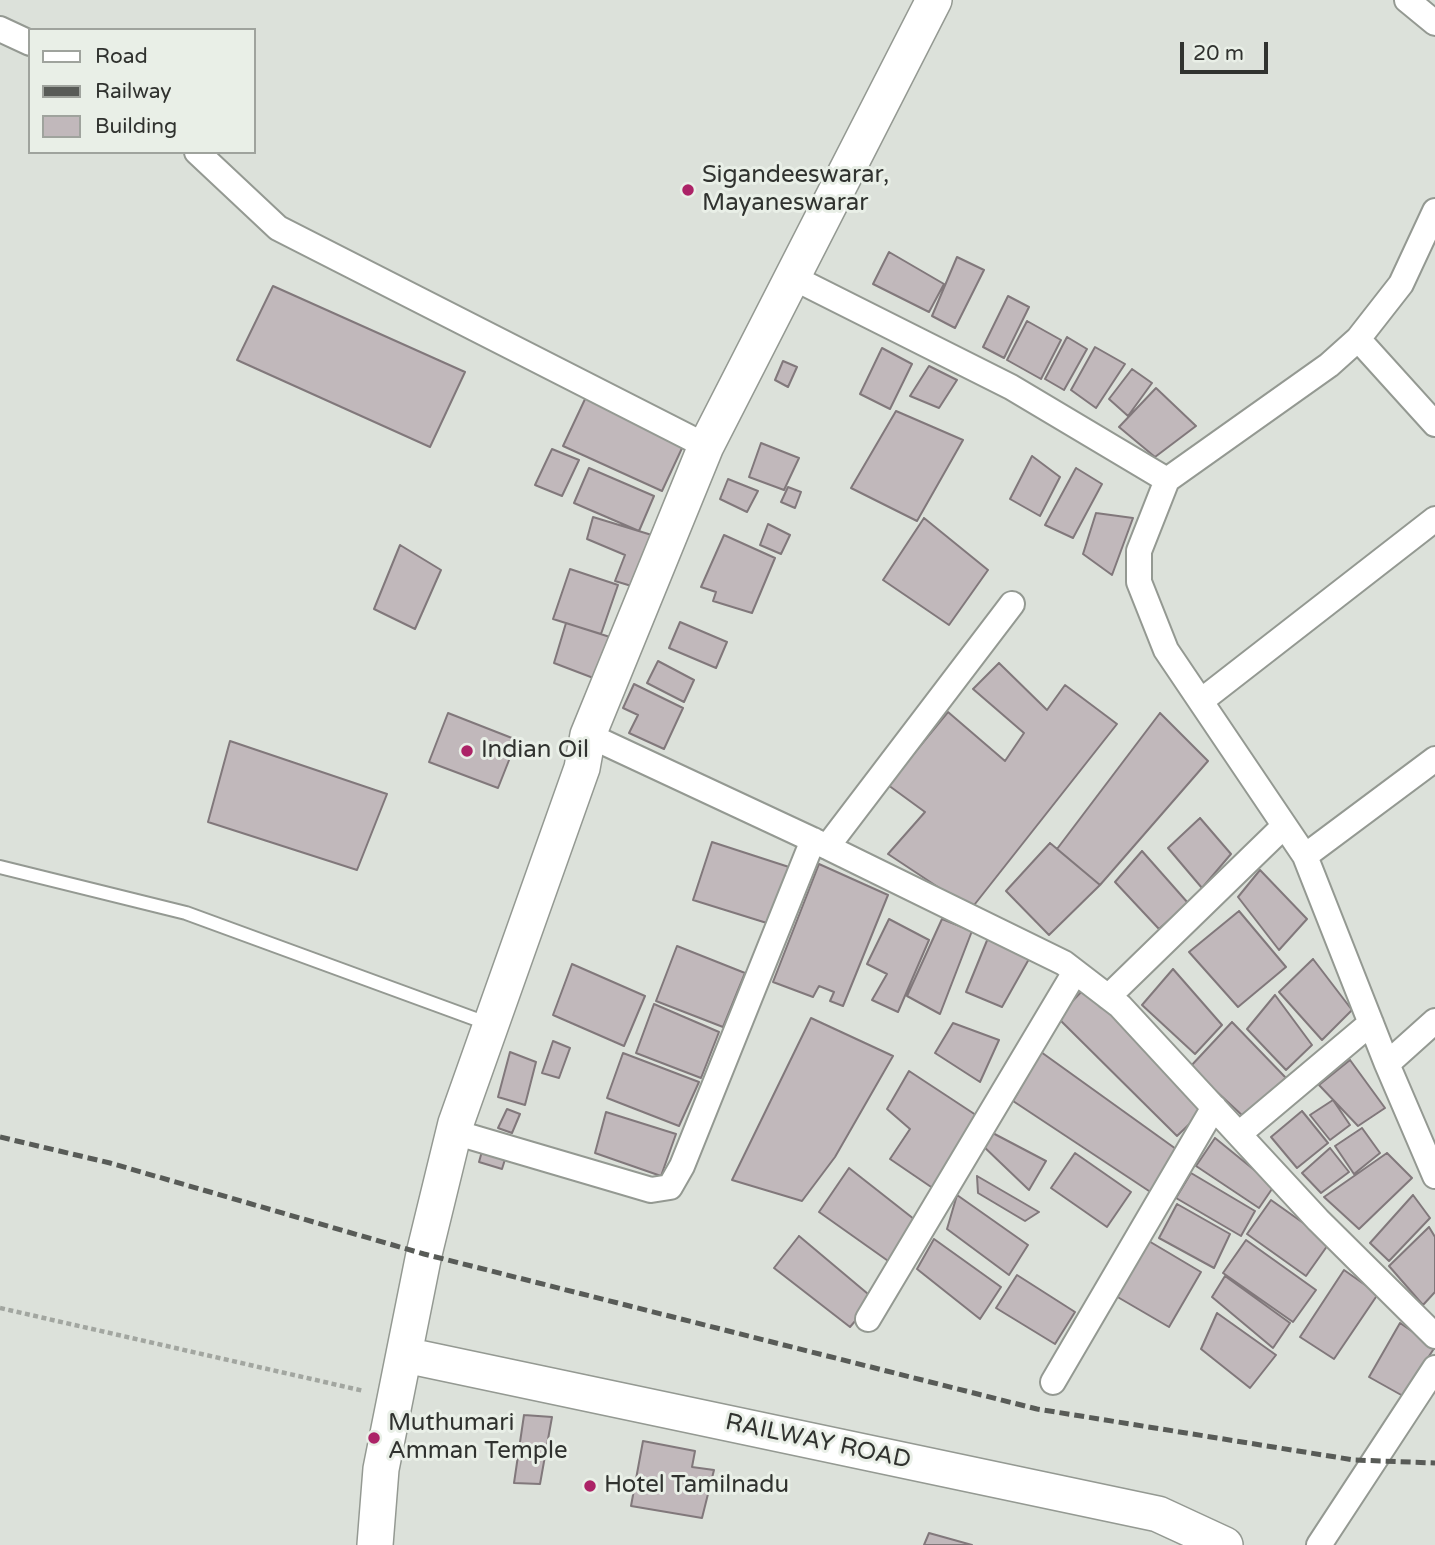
<!DOCTYPE html>
<html>
<head>
<meta charset="utf-8">
<style>
	body { margin:0 }
	#map { position:relative; width:1435px; height:1545px; overflow:hidden; background:#dce1da; font-family:"Varela Round",sans-serif }
	canvas { display:block }
	.legend { position:absolute; left:28px; top:28px; width:228px; height:126px; box-sizing:border-box; background:#e9efe7; border:2px solid #9fa39d; margin:0; padding:9px 12px; list-style:none; font-size:21px; color:#30322f }
	.legend li { display:flex; align-items:center; gap:14px; height:35px }
	.legend b { width:35px; border:2px solid #9fa39d }
	.scale { position:absolute; left:1180px; top:42px; width:88px; height:32px; box-sizing:border-box; border:4px solid #30322f; border-top:0; padding-left:9px; font-size:21px; line-height:24px; white-space:nowrap; color:#30322f; -webkit-text-stroke:5px #e9efe7; paint-order:stroke }
</style>
</head>
<body>
<div id="map">
<canvas width="1435" height="1545"></canvas>
<ul class="legend">
<li><b style="height:9px;background:#fff"></b>Road</li>
<li><b style="height:9px;background:#585b57"></b>Railway</li>
<li><b style="height:19px;background:#c1b8bb"></b>Building</li>
</ul>
<div class="scale">20 m</div>
</div>
<script>
const ctx = document.querySelector('canvas').getContext('2d');
ctx.lineJoin = 'round';
function fill(path, color) {
  ctx.fillStyle = color;
  ctx.fill(path, 'evenodd');
}
function shape(rows) {
  const path = new Path2D();
  for (const r of rows) {
    path.moveTo(r[0], r[1]);
    for (let i = 2; i < r.length; i += 2) path.lineTo(r[i], r[i + 1]);
  }
  return path;
}
function strokePath(path, color, width, dash) {
  ctx.strokeStyle = color;
  ctx.lineWidth = width;
  ctx.lineCap = dash ? 'butt' : 'round';
  ctx.setLineDash(dash || []);
  ctx.stroke(path);
}
function label(font, color, halo, rows, align = 'center') {
  ctx.font = font + ' "Varela Round",sans-serif';
  ctx.lineWidth = 6;
  ctx.setLineDash([]);
  ctx.textBaseline = 'middle';
  ctx.strokeStyle = halo;
  ctx.fillStyle = color;
  for (const [text, x, y, turn = 0] of rows) {
    ctx.save();
    ctx.translate(x, y);
    ctx.rotate((+turn || 0) * Math.PI / 180);
    ctx.textAlign = isNaN(turn) ? turn : align;
    if (halo) ctx.strokeText(text, 0, 0);
    ctx.fillText(text, 0, 0);
    ctx.restore();
  }
}
const building = shape([
	[889,252,944,284,929,312,873,284,889,252],
	[957,257,984,270,955,328,932,316,957,257],
	[273,286,465,372,430,447,237,360,273,286],
	[1008,296,1029,307,1004,358,983,347,1008,296],
	[1027,321,1061,340,1041,379,1007,360,1027,321],
	[1067,337,1087,349,1064,390,1045,379,1067,337],
	[1095,347,1125,364,1096,408,1071,390,1095,347],
	[882,348,912,364,890,409,860,394,882,348],
	[783,361,797,367,788,387,775,380,783,361],
	[929,366,957,380,939,408,910,396,929,366],
	[1132,369,1152,383,1128,416,1109,399,1132,369],
	[1156,388,1196,426,1155,457,1119,427,1156,388],
	[586,397,683,446,662,491,563,446,586,397],
	[896,411,963,440,917,521,851,488,896,411],
	[761,443,799,458,784,490,749,477,761,443],
	[552,449,579,460,562,496,535,485,552,449],
	[1032,456,1060,477,1040,516,1010,499,1032,456],
	[589,468,654,496,639,531,574,503,589,468],
	[1076,468,1102,484,1073,538,1045,525,1076,468],
	[728,479,758,491,747,512,720,499,728,479],
	[788,487,801,492,795,508,781,502,788,487],
	[1096,513,1133,518,1112,575,1083,554,1096,513],
	[593,517,655,536,638,588,615,581,625,555,587,539,593,517],
	[924,518,988,570,949,625,883,580,924,518],
	[768,524,790,535,781,554,760,545,768,524],
	[724,535,775,558,752,613,713,601,716,592,701,587,724,535],
	[400,545,441,570,415,629,374,609,400,545],
	[570,569,618,585,601,634,553,619,570,569],
	[680,622,727,642,716,668,669,648,680,622],
	[566,623,613,638,596,679,554,663,566,623],
	[658,661,694,680,684,702,647,683,658,661],
	[999,663,1047,710,1065,685,1117,724,971,909,888,854,925,812,888,785,948,712,1005,761,1024,733,973,689,999,663],
	[634,684,683,708,664,749,629,733,638,715,623,708,634,684],
	[448,713,517,740,498,788,429,762,448,713],
	[1160,713,1208,761,1100,885,1057,849,1160,713],
	[230,741,387,794,357,870,208,822,230,741],
	[1200,818,1231,854,1202,888,1168,848,1200,818],
	[712,842,792,868,770,924,693,900,712,842],
	[1050,843,1100,885,1049,935,1006,891,1050,843],
	[1142,851,1188,903,1159,929,1115,882,1142,851],
	[819,864,888,895,843,1006,830,1001,834,992,819,986,813,997,773,982,819,864],
	[1260,870,1307,919,1279,950,1238,897,1260,870],
	[1239,911,1286,967,1238,1007,1189,952,1239,911],
	[889,919,929,940,898,1012,872,1000,887,974,867,964,889,919],
	[942,919,972,931,940,1014,907,996,942,919],
	[988,938,1029,959,1002,1007,966,992,988,938],
	[677,946,745,973,723,1027,656,1001,677,946],
	[1313,959,1352,1010,1322,1040,1279,992,1313,959],
	[572,964,645,996,624,1046,553,1015,572,964],
	[1173,969,1222,1025,1195,1054,1142,1005,1173,969],
	[1086,987,1205,1109,1177,1136,1057,1017,1086,987],
	[1275,995,1312,1045,1286,1070,1247,1029,1275,995],
	[654,1004,719,1032,701,1078,636,1053,654,1004],
	[811,1018,893,1056,835,1157,802,1201,732,1180,811,1018],
	[1232,1022,1286,1078,1244,1117,1190,1067,1232,1022],
	[953,1023,999,1040,980,1082,935,1053,953,1023],
	[553,1041,570,1048,559,1078,542,1073,553,1041],
	[510,1052,536,1062,525,1105,498,1097,510,1052],
	[1041,1052,1176,1149,1152,1193,1013,1101,1041,1052],
	[623,1053,699,1082,679,1126,607,1098,623,1053],
	[1350,1060,1385,1108,1358,1126,1319,1085,1350,1060],
	[909,1071,982,1119,937,1191,890,1159,910,1129,887,1109,909,1071],
	[1333,1100,1350,1125,1330,1140,1310,1115,1333,1100],
	[507,1109,520,1114,512,1133,498,1128,507,1109],
	[1302,1111,1328,1143,1297,1168,1271,1137,1302,1111],
	[606,1112,676,1134,661,1176,595,1153,606,1112],
	[1362,1128,1380,1153,1354,1174,1335,1146,1362,1128],
	[987,1130,1046,1161,1029,1190,981,1144,987,1130],
	[1215,1138,1274,1186,1259,1208,1196,1166,1215,1138],
	[484,1144,507,1153,502,1169,479,1162,484,1144],
	[1330,1148,1349,1172,1321,1193,1302,1173,1330,1148],
	[1075,1153,1131,1192,1107,1227,1051,1188,1075,1153],
	[1387,1153,1412,1178,1359,1229,1324,1197,1387,1153],
	[849,1168,919,1223,891,1263,819,1212,849,1168],
	[1191,1173,1255,1211,1241,1236,1176,1198,1191,1173],
	[977,1176,1039,1212,1025,1221,978,1193,977,1176],
	[957,1195,1028,1245,1009,1275,947,1229,957,1195],
	[1413,1195,1430,1218,1389,1261,1370,1243,1413,1195],
	[1271,1200,1330,1242,1306,1276,1247,1234,1271,1200],
	[1177,1204,1230,1234,1214,1268,1159,1238,1177,1204],
	[1429,1227,1435,1237,1435,1292,1423,1305,1389,1266,1429,1227],
	[799,1236,874,1299,850,1327,774,1268,799,1236],
	[1142,1237,1201,1272,1169,1327,1109,1292,1142,1237],
	[934,1239,1001,1287,980,1319,917,1269,934,1239],
	[1246,1240,1316,1290,1293,1322,1223,1273,1246,1240],
	[1344,1270,1378,1294,1334,1359,1300,1337,1344,1270],
	[1017,1275,1075,1312,1055,1344,996,1308,1017,1275],
	[1225,1276,1290,1323,1273,1348,1212,1297,1225,1276],
	[1217,1313,1276,1355,1250,1388,1201,1349,1217,1313],
	[1400,1323,1435,1347,1403,1396,1369,1377,1400,1323],
	[524,1415,552,1417,540,1484,514,1483,524,1415],
	[643,1441,695,1451,692,1467,714,1470,702,1518,631,1506,643,1441],
	[929,1533,972,1545,924,1545,929,1533]
]);
fill(building, '#c1b8bb');
strokePath(building, '#81787b', 2);
const lane = shape([
	[0,867,186,913,489,1024]
]);
const street = shape([
	[1407,0,1435,23],
	[0,29,30,43],
	[197,152,278,228,706,446],
	[792,277,1011,387,1167,480,1139,551,1139,582,1166,650,1305,856,1387,1064,1435,1176],
	[1358,339,1435,424],
	[1167,480,1329,365,1358,339,1401,284,1435,211],
	[1201,701,1435,519],
	[588,735,813,840,1064,963,1120,1006,1318,1220,1435,1336],
	[827,847,1012,604],
	[1305,856,1435,759],
	[1108,997,1284,826],
	[1387,1064,1435,1021],
	[454,1132,651,1190,670,1187,682,1166,813,840],
	[1239,1134,1371,1023],
	[868,1319,1075,972],
	[1053,1382,1214,1107],
	[1319,1545,1435,1368]
]);
const secondary = shape([
	[405,1355,1158,1514,1225,1545],
	[375,1545,381,1469,424,1254,456,1123,582,768,588,735,706,446,934,0]
]);
strokePath(lane, '#949992', 16);
strokePath(street, '#949992', 28);
strokePath(secondary, '#949992', 38);
strokePath(shape([
	[0,1308,364,1391]
]), '#a2a6a0', 4.5, [5, 3.5]);
strokePath(lane, '#fff', 12);
strokePath(street, '#fff', 24);
strokePath(secondary, '#fff', 35);
strokePath(shape([
	[0,1137,110,1163,424,1254,1037,1409,1354,1460,1435,1463]
]), '#585b57', 5, [10, 5]);
for (const [x, y, r, color] of [
	[688,190,7,"#ac2367"],
	[467,751,7,"#ac2367"],
	[374,1438,7,"#ac2367"],
	[590,1486,7,"#ac2367"]
]) {
  const dot = new Path2D();
  dot.arc(x, y, r, 0, 2 * Math.PI);
  ctx.fillStyle = color;
  ctx.fill(dot);
  strokePath(dot, '#e9efe7', 2.5);
}
label('24px', '#30322f', '#e9efe7', [
	["Sigandeeswarar,",702,176],
	["Mayaneswarar",702,204],
	["Indian Oil",481,751],
	["Muthumari",388,1424],
	["Amman Temple",388,1452],
	["Hotel Tamilnadu",604,1486]
], 'left');
label('24px', '#30322f', '#e9efe7', [
	["RAILWAY ROAD",818,1442,12]
]);
</script>
</body>
</html>
